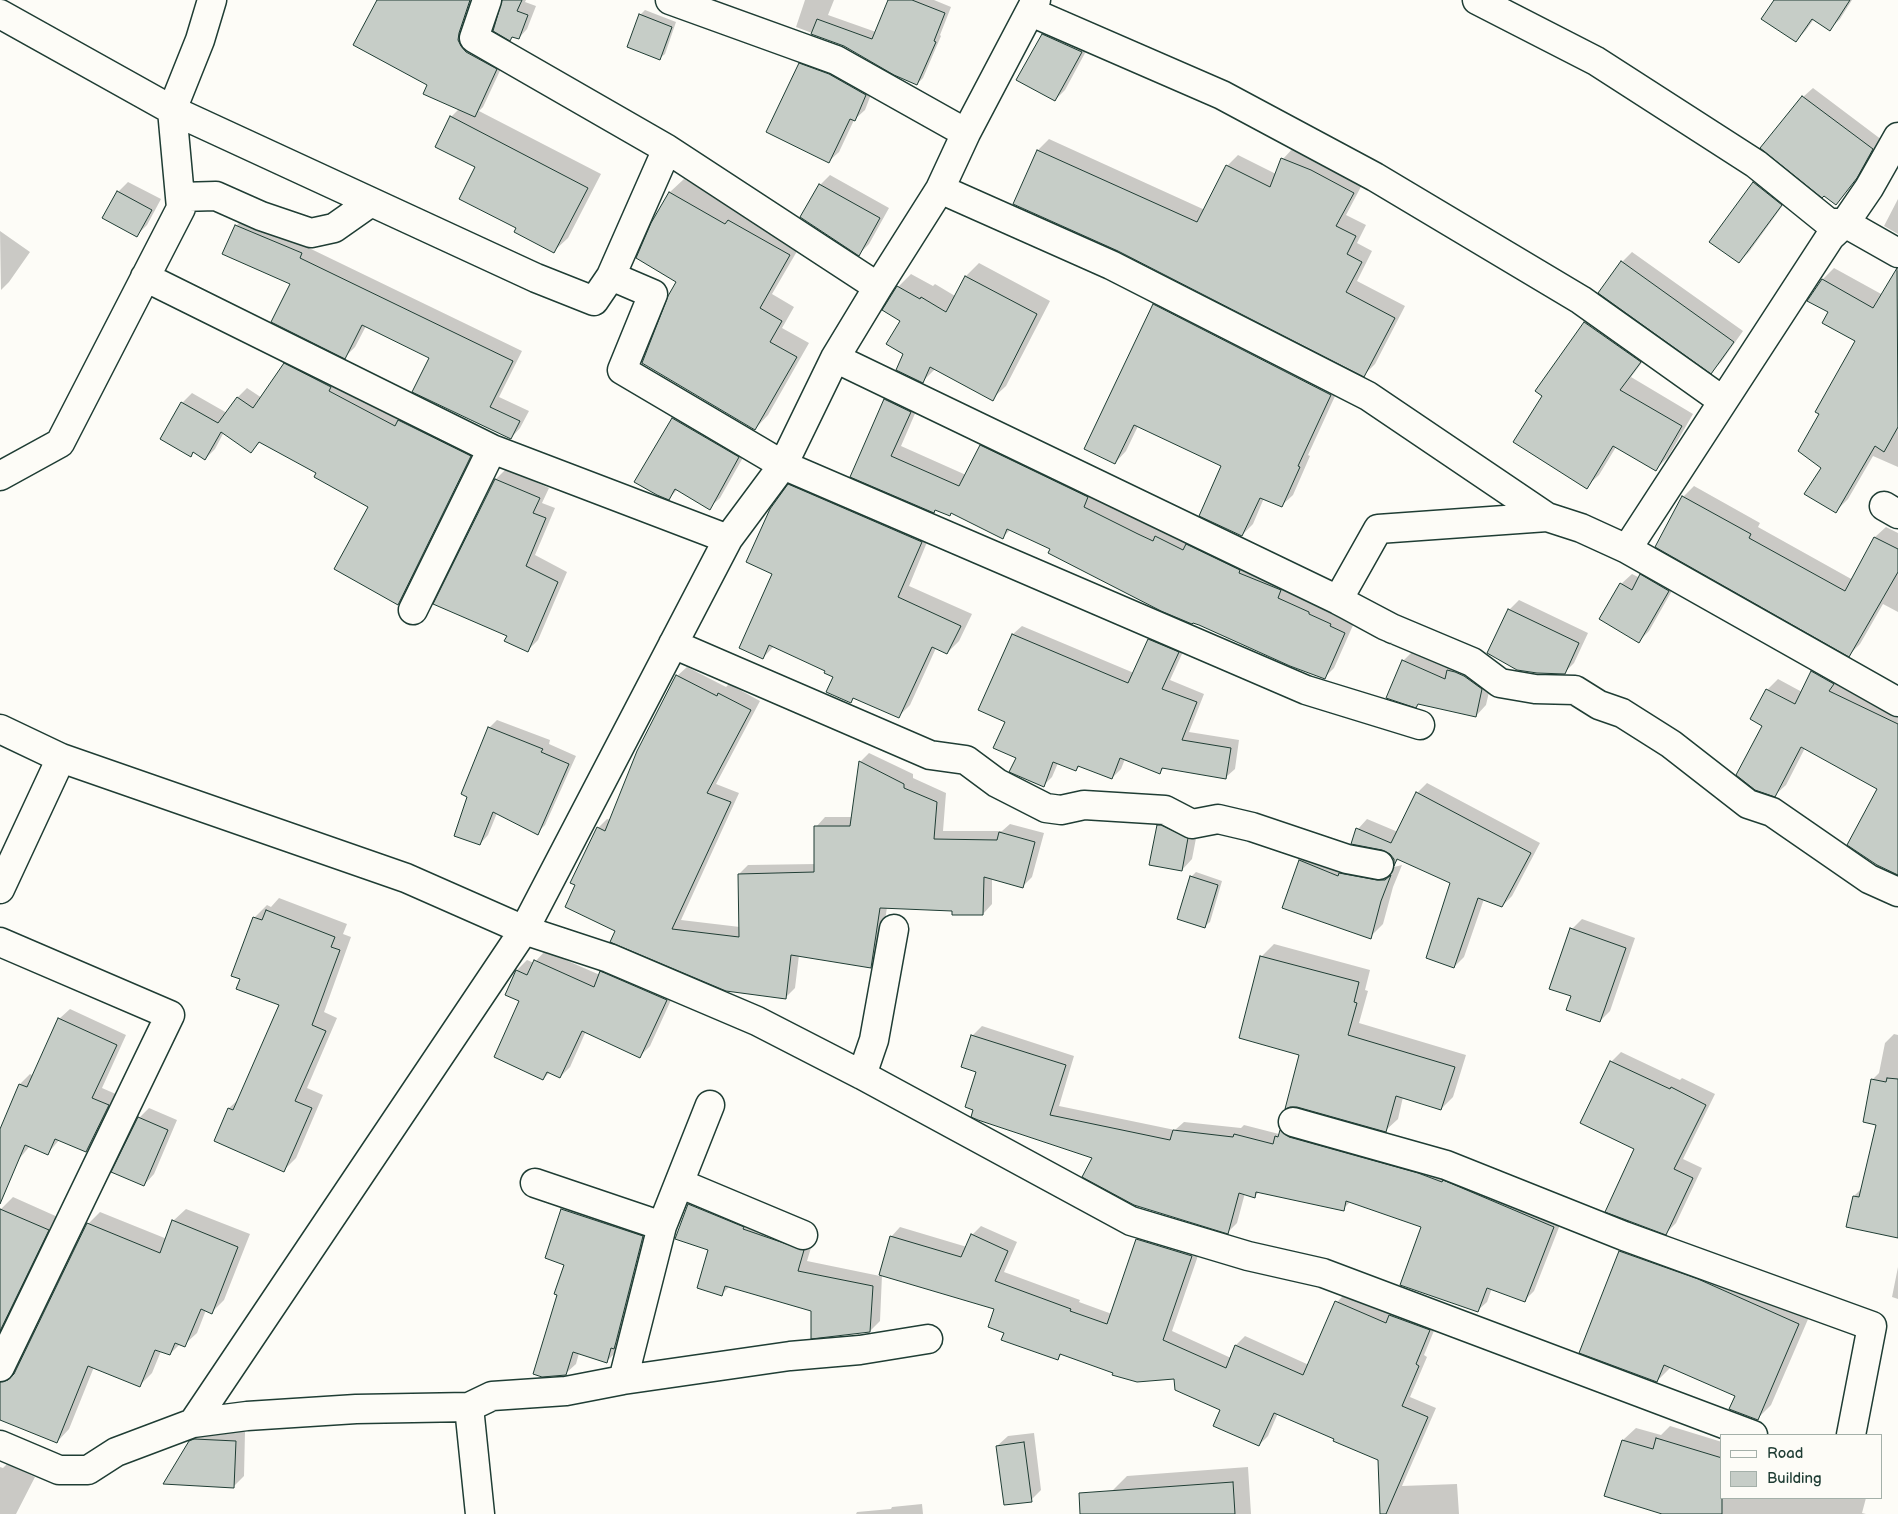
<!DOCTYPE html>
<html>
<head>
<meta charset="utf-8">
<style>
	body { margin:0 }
	#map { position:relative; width:1898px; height:1514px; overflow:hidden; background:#fdfcf7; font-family:"Balsamiq Sans",sans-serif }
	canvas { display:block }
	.legend { position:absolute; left:1720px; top:1434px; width:162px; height:65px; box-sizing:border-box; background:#fdfcf7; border:1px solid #a4b0a9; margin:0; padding:6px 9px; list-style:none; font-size:15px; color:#1f3d34 }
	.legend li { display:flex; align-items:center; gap:10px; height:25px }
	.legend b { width:25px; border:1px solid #a4b0a9 }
</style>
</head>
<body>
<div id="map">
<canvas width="1898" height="1514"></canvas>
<ul class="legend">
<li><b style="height:6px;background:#fdfcf7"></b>Road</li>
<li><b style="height:14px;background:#c6cdc7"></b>Building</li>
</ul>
</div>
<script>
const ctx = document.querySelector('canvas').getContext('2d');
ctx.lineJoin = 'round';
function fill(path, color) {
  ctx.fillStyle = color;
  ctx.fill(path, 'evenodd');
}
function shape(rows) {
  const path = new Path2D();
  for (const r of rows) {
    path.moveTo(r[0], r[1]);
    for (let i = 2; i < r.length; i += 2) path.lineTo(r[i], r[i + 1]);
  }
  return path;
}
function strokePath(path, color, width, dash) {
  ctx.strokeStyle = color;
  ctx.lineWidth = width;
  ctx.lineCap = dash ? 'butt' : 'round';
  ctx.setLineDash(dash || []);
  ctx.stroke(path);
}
fill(shape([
	[379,0,476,0,467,30,505,60,483,107,479,111,601,174,568,238,554,251,518,228,477,167,451,117,459,109,428,85],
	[503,0,526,0,525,2,536,6,527,29,519,38,514,36,510,39],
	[805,0,834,0,828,15,876,32,889,0,934,0,951,7,940,35,941,36,923,78,917,84,844,45,796,27],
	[1775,0,1852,0,1840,19,1830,29,1814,19,1806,30,1796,41],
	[645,10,676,22,665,54,660,58,640,15],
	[1053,24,1091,42,1065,90,1055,100,1043,34],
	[810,54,875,84,865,110,854,120,839,152,828,162,800,64],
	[1813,88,1882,140,1866,167,1836,204,1803,97],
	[1049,139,1205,210,1227,166,1238,155,1276,174,1283,159,1294,147,1364,181,1346,215,1366,225,1357,243,1372,251,1357,281,1405,306,1375,364,1364,375,1119,250,1015,204,1038,150],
	[1764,173,1791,194,1749,252,1739,262,1711,242,1754,183],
	[830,175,889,208,869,244,859,254,820,185],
	[684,179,739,211,803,241,772,294,794,307,782,328,809,343,768,415,755,429,678,281,653,224,670,192],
	[128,182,161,199,147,225,137,235,118,192],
	[1898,199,1898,234,1884,226],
	[246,216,310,243,309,248,522,351,499,397,529,411,520,428,511,438,430,357,366,326,355,347,345,357,291,283,224,253,236,226],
	[0,231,30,252,9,282,1,290],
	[1632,252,1743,331,1721,362,1711,372,1600,293,1622,262],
	[979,263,1050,301,1006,386,992,399,935,369,923,381,905,353,898,287,911,274,933,286,935,284,955,296,966,276],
	[1834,268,1883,295,1898,270,1898,467,1873,456,1848,499,1836,511,1823,467,1821,414,1856,341,1830,312,1823,279],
	[1165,293,1341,383,1308,455,1310,456,1293,495,1281,506,1264,498,1253,524,1242,535,1223,465,1138,426,1126,451,1115,463,1154,305],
	[1597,310,1652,349,1631,377,1693,414,1668,457,1655,470,1616,447,1599,475,1586,487,1544,396,1536,391,1585,322],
	[295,354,480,446,407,594,398,604,370,506,318,473,261,441,251,451,224,432,215,449,205,459,194,452,191,455,162,439,182,403,192,393,227,413,238,397,247,388,262,398,285,364],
	[895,390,920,402,901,446,966,475,981,446,991,436,1093,497,1354,623,1334,668,1324,678,1011,529,1003,537,952,512,936,509,934,511,852,476,885,400],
	[683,408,749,447,720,498,709,508,678,489,669,498,636,481,673,418],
	[506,469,549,488,542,503,555,508,535,555,567,572,538,640,528,650,508,635,496,479],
	[801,473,932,530,909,586,972,614,959,641,947,653,936,648,910,705,899,716,855,697,851,701,835,676,826,671,774,646,763,658,774,573,789,485],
	[1694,486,1760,523,1758,527,1853,580,1875,537,1886,527,1898,533,1898,612,1883,604,1860,644,1849,655,1683,497],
	[1651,565,1678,580,1649,631,1639,641,1621,584,1632,574,1640,578],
	[1519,600,1588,633,1574,663,1564,673,1509,610],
	[1022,626,1134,673,1149,640,1158,631,1187,643,1170,680,1204,694,1189,732,1239,740,1235,769,1226,777,1164,768,1159,773,1125,759,1121,769,1112,778,1080,766,1076,770,1058,763,1052,777,1044,785,1017,757,1006,722,1013,634],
	[1413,651,1492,679,1486,705,1476,716,1403,661],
	[1823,661,1898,709,1898,874,1878,789,1805,748,1786,785,1775,795,1764,725,1752,718,1767,690,1778,679,1802,692,1812,672],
	[687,667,726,687,729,684,760,701,716,784,739,793,681,920,740,927,739,874,748,865,816,864,816,827,825,817,852,817,860,762,869,753,913,774,913,778,946,793,943,831,1002,831,1010,824,1044,833,1032,877,1022,887,992,878,992,904,983,914,953,910,887,907,880,957,870,966,799,955,795,988,785,998,616,930,577,885,598,828,607,819,611,820,677,676],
	[497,720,550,740,549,744,576,756,545,825,537,833,497,813,488,835,480,844,489,728],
	[1427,783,1540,843,1512,896,1502,906,1484,899,1464,957,1454,967,1451,882,1400,858,1395,863,1390,853,1358,829,1367,819,1398,832,1417,793],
	[1168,815,1198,828,1192,859,1182,870,1158,826],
	[1313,848,1390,868,1402,865,1393,887,1383,924,1370,937,1300,861],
	[1196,872,1222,881,1210,922,1205,926,1191,877],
	[279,898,347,924,343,934,351,937,324,1012,337,1018,307,1088,323,1095,296,1158,284,1170,215,1140,229,1108,239,1099,281,1005,254,918,267,905,271,907],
	[1582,919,1635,938,1610,1011,1600,1021,1572,996,1572,929],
	[1274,944,1370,970,1365,990,1368,991,1359,1023,1466,1055,1453,1097,1441,1109,1403,1097,1398,1119,1386,1130,1300,1054,1240,1037,1262,956],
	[545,951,600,975,611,962,676,989,650,1046,640,1056,586,1031,570,1067,560,1077,550,1072,543,1079,520,1000,507,994,517,970,527,960,534,963],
	[70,1009,126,1035,102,1088,118,1095,96,1141,86,1151,60,1139,48,1153,30,1146,19,1159,0,1151,0,1132,20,1084,30,1074,34,1076,59,1019],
	[982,1026,1074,1056,1059,1106,1175,1130,1184,1122,1241,1128,1244,1125,1279,1134,1290,1121,1563,1217,1534,1291,1525,1300,1492,1288,1487,1302,1477,1311,1423,1226,1351,1201,1343,1209,1260,1191,1255,1196,1245,1193,1237,1223,1228,1232,1093,1157,978,1071,972,1036],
	[1894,1034,1898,1035,1898,1237,1854,1196,1863,1187,1877,1124,1872,1080,1879,1073,1885,1043],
	[1621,1052,1680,1080,1682,1078,1715,1094,1683,1159,1702,1168,1676,1223,1666,1233,1636,1148,1611,1062],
	[149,1108,177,1120,154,1174,144,1185,139,1118],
	[699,1194,813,1241,807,1261,880,1276,891,1237,900,1227,967,1247,972,1235,981,1226,1017,1242,1004,1272,1080,1300,1079,1302,1112,1314,1137,1240,1147,1230,1201,1247,1172,1331,1231,1358,1236,1345,1245,1336,1309,1365,1337,1302,1346,1293,1438,1321,1424,1355,1427,1357,1410,1397,1436,1408,1402,1486,1457,1484,1459,1514,1382,1514,1379,1459,1278,1413,1268,1436,1259,1445,1221,1409,1175,1378,1063,1353,1057,1359,1005,1332,996,1308,882,1275,880,1321,870,1331,812,1310,730,1286,722,1294,710,1249,676,1238,689,1204],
	[13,1197,60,1218,0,1342,0,1210],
	[572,1199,653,1226,617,1351,607,1361,579,1353,576,1364,565,1374,558,1294,565,1264,546,1258,562,1209],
	[186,1209,250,1234,224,1300,212,1312,206,1310,197,1333,184,1345,180,1344,170,1354,161,1351,152,1373,139,1386,94,1367,69,1429,57,1442,0,1418,0,1364,5,1369,17,1370,88,1224,100,1212,167,1239,173,1221],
	[1634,1238,1812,1310,1771,1405,1757,1419,1737,1395,1671,1367,1657,1381,1620,1251],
	[1898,1267,1898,1299,1892,1297],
	[1670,1426,1722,1442,1722,1498,1866,1498,1862,1513,1866,1514,1667,1514,1606,1495,1623,1440,1636,1428,1661,1435],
	[205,1430,245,1432,244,1476,233,1487,190,1442,200,1432],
	[1034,1433,1041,1490,1031,1500,997,1446,1008,1436],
	[7,1464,35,1477,16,1514,0,1514,0,1467,3,1468],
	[1248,1467,1251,1514,1114,1514,1112,1491,1127,1476],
	[922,1504,923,1514,856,1514,857,1512,891,1509,892,1507]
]), '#0003');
const building = shape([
	[377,0,470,0,459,33,458,40,461,46,466,52,497,69,475,117,423,94,427,85,353,45,377,0],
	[502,0,522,0,517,11,528,15,519,39,512,37,510,41,493,31,502,0],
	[888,0,912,0,945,13,934,41,936,42,917,85,894,75,844,46,811,34,817,19,872,39,888,0],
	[1774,0,1850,0,1830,31,1812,19,1796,42,1761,19,1774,0],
	[639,14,672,27,660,60,627,47,639,14],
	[1042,34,1082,52,1055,101,1016,80,1042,34],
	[799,63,829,74,866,95,855,121,850,119,829,163,766,132,799,63],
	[1802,96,1873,149,1857,178,1836,205,1824,196,1822,198,1760,148,1802,96],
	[450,116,588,188,554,253,514,232,516,228,459,199,475,167,435,147,450,116],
	[1037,150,1197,222,1226,165,1270,187,1281,158,1311,170,1354,193,1336,226,1356,236,1347,254,1362,262,1346,292,1395,318,1364,377,1118,251,1013,204,1037,150],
	[1753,182,1782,205,1739,263,1709,242,1753,182],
	[819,184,880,218,859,256,800,217,819,184],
	[117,191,152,210,137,237,102,218,117,191],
	[669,192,725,224,728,220,790,255,760,308,782,321,770,342,797,357,755,430,642,363,668,296,676,282,636,258,651,223,669,192],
	[235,225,302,253,300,258,513,361,490,407,520,421,511,439,412,392,429,358,362,325,345,359,271,322,290,284,222,254,235,225],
	[1621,261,1734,342,1711,374,1598,293,1621,261],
	[1897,268,1898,427,1884,452,1875,446,1836,513,1804,494,1821,468,1798,451,1819,414,1815,412,1855,341,1822,323,1828,312,1807,301,1822,279,1873,308,1897,268],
	[965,276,1037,314,993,401,930,367,923,383,896,370,903,354,886,344,900,321,882,310,897,286,920,299,921,297,946,312,965,276],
	[1153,304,1331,395,1298,466,1300,467,1282,507,1260,498,1242,536,1199,516,1221,466,1134,425,1115,464,1084,449,1153,304],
	[1584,322,1641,362,1620,390,1682,426,1656,471,1613,446,1587,489,1513,442,1542,396,1535,391,1584,322],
	[284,363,331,387,329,391,395,426,398,420,471,456,398,605,334,569,368,507,314,477,316,473,259,442,251,453,221,432,205,460,193,452,191,457,160,439,181,402,218,423,237,397,253,408,284,363],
	[884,399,911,412,891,456,959,486,980,445,1088,497,1084,507,1138,534,1153,541,1155,536,1183,550,1186,544,1240,570,1239,573,1281,590,1278,598,1309,612,1309,614,1331,624,1330,626,1345,633,1325,679,1290,666,1199,625,1193,623,1192,624,1161,611,1048,553,1050,549,1007,529,1003,539,951,513,950,516,935,510,934,513,850,477,884,399],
	[672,418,739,457,710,510,675,489,669,500,657,495,634,482,672,418],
	[495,479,540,498,533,513,546,518,526,566,558,582,528,652,504,641,507,636,433,604,495,479],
	[788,484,922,542,898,597,961,626,947,654,932,647,899,718,853,698,851,703,826,692,833,677,824,673,825,671,769,645,763,659,739,648,772,574,746,562,770,509,788,484],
	[1682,496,1751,534,1749,538,1845,591,1874,537,1898,549,1898,572,1849,657,1655,547,1682,496],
	[1640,574,1669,591,1639,643,1599,619,1620,583,1632,590,1640,574],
	[1508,609,1579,643,1565,674,1537,673,1517,670,1487,653,1508,609],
	[1012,634,1128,683,1148,639,1179,652,1162,689,1197,702,1182,740,1231,748,1226,779,1162,768,1160,774,1120,758,1112,779,1078,766,1076,771,1053,762,1044,787,1009,772,1016,758,993,748,1005,722,978,710,1012,634],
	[1402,660,1445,679,1447,670,1455,672,1464,676,1482,689,1476,717,1418,704,1416,708,1386,698,1402,660],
	[1811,671,1834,684,1829,691,1898,724,1898,875,1877,865,1847,845,1877,789,1801,747,1775,797,1755,790,1736,775,1762,726,1750,719,1766,689,1795,704,1811,671],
	[676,675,717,696,718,693,751,710,707,793,731,802,672,929,739,937,738,874,814,872,814,826,850,826,859,761,904,784,904,788,937,802,934,839,997,840,999,832,1035,842,1023,888,984,877,983,915,952,915,952,911,880,908,871,968,791,955,786,999,726,991,610,942,615,931,565,907,575,885,570,883,597,827,605,831,637,751,676,675],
	[488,727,543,749,541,752,569,764,538,835,493,812,480,845,454,836,467,797,461,794,488,727],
	[1416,792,1531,853,1502,907,1478,898,1454,968,1426,958,1450,883,1397,859,1394,866,1394,859,1390,854,1382,850,1351,844,1356,828,1391,843,1416,792],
	[1157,825,1161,825,1188,838,1182,871,1149,865,1157,825],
	[1299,860,1338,876,1339,873,1377,880,1385,880,1391,875,1381,901,1371,939,1282,908,1299,860],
	[1190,876,1218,885,1205,928,1177,919,1190,876],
	[266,910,335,937,331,947,340,950,312,1025,326,1031,295,1101,312,1108,284,1172,214,1141,228,1108,233,1110,279,1005,236,989,240,979,231,976,253,917,262,920,266,910],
	[1570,928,1626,948,1600,1022,1566,1010,1571,996,1549,989,1570,928],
	[1260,956,1359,982,1354,1002,1357,1003,1348,1035,1455,1067,1441,1110,1396,1096,1386,1132,1297,1107,1290,1107,1285,1109,1299,1055,1239,1038,1260,956],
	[534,960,594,987,600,971,667,1000,640,1058,582,1031,560,1078,547,1072,543,1080,494,1057,519,1001,505,995,516,970,527,975,534,960],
	[58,1018,117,1045,92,1098,109,1105,86,1152,55,1139,48,1155,25,1145,0,1204,0,1129,19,1084,27,1087,58,1018],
	[971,1035,1066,1065,1050,1115,1170,1140,1173,1130,1233,1137,1234,1134,1273,1144,1275,1136,1278,1137,1280,1130,1289,1137,1418,1173,1442,1182,1443,1180,1554,1227,1525,1302,1487,1288,1478,1312,1400,1285,1421,1227,1346,1201,1344,1211,1256,1192,1255,1198,1239,1193,1228,1234,1134,1205,1082,1177,1092,1158,978,1120,971,1117,973,1110,965,1107,976,1072,961,1067,971,1035],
	[1610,1061,1670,1089,1671,1087,1706,1105,1674,1169,1693,1178,1666,1235,1605,1212,1634,1149,1580,1123,1610,1061],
	[1887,1078,1898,1079,1898,1238,1846,1227,1853,1196,1859,1197,1876,1125,1863,1122,1871,1079,1886,1082,1887,1078],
	[138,1117,168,1130,144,1186,111,1172,138,1117],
	[688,1204,744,1227,743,1229,804,1250,798,1271,873,1286,870,1332,811,1339,811,1311,725,1286,722,1296,697,1288,708,1250,675,1239,688,1204],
	[0,1209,49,1230,0,1331,0,1209],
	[561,1209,643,1236,616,1342,614,1349,611,1348,607,1363,573,1352,566,1375,542,1377,533,1374,557,1295,554,1294,564,1265,545,1258,561,1209],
	[172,1220,238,1247,212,1314,201,1309,185,1347,175,1343,170,1355,155,1350,140,1387,88,1366,57,1443,0,1420,0,1382,8,1380,14,1374,87,1223,160,1253,172,1220],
	[971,1234,1008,1251,995,1281,1071,1309,1070,1311,1107,1324,1136,1239,1192,1256,1163,1340,1226,1368,1235,1345,1303,1375,1335,1301,1386,1323,1389,1315,1430,1330,1416,1364,1419,1366,1402,1406,1428,1417,1386,1514,1380,1514,1378,1460,1333,1441,1334,1439,1274,1413,1259,1446,1213,1426,1220,1410,1175,1390,1174,1379,1137,1382,1112,1375,1113,1373,1060,1354,1058,1360,1001,1340,1004,1333,988,1327,994,1309,879,1275,890,1236,961,1257,971,1234],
	[1619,1251,1698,1279,1799,1324,1758,1420,1729,1409,1735,1396,1664,1365,1657,1382,1579,1353,1619,1251],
	[1656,1438,1722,1458,1722,1514,1662,1514,1604,1496,1622,1440,1653,1449,1656,1438],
	[194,1439,236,1441,234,1488,163,1484,189,1441,194,1439],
	[1024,1442,1032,1502,1004,1505,996,1446,1024,1442],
	[1233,1482,1235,1514,1080,1514,1079,1493,1233,1482]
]);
fill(building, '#c6cdc7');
strokePath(building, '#1f3d34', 1);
const minor = shape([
	[487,0,474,38,667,149,878,287],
	[670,0,836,60,966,133],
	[1477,0,1596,61,1756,164,1829,223,1845,223,1898,253],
	[1031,12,1222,95,1375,177,1581,300,1723,401],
	[0,14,172,110,536,278,594,301,611,276,653,294,622,370,783,465,1306,690,1420,725],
	[940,189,1111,265,1368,396,1547,517,1581,528,1627,549,1898,702],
	[180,197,216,196,261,216,311,233,334,228,371,202],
	[611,276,667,149],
	[145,277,492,449,728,539],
	[835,358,1338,600,1378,529,1547,517],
	[0,476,60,443,181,208,172,110,200,40,212,0],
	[1884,506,1898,514],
	[1627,549,1830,237,1845,223,1869,188,1898,137],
	[413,610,492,449],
	[1393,629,1338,600,1384,625,1472,662,1500,683,1535,689,1575,690,1599,705,1622,713,1671,744,1748,804,1772,812,1869,879,1898,892],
	[673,644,930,755,966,760,997,783,1046,808,1061,810,1084,805,1165,810,1192,824,1218,819,1252,827,1347,859,1379,865],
	[0,729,61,758,406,878,524,930,609,958,757,1021,862,1075,1131,1221,1248,1256,1323,1273,1753,1435],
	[0,889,61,758],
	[0,942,170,1015,0,1367],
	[862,1075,874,1040,894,929],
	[1293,1122,1446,1165,1624,1236,1872,1326,1851,1435],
	[535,1183,662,1226],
	[679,1183,803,1235],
	[623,1380,662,1226,710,1105],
	[469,1407,480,1514],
	[193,1423,524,930,728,539,783,465,835,358,878,287,940,189,966,133,1036,0],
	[0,1445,59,1470,88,1470,116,1452,193,1423,247,1416,356,1409,469,1407,492,1396,566,1391,623,1380,790,1356,860,1350,928,1339]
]);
strokePath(minor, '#1f3d34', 31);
strokePath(minor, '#fdfcf7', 28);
</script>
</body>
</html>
